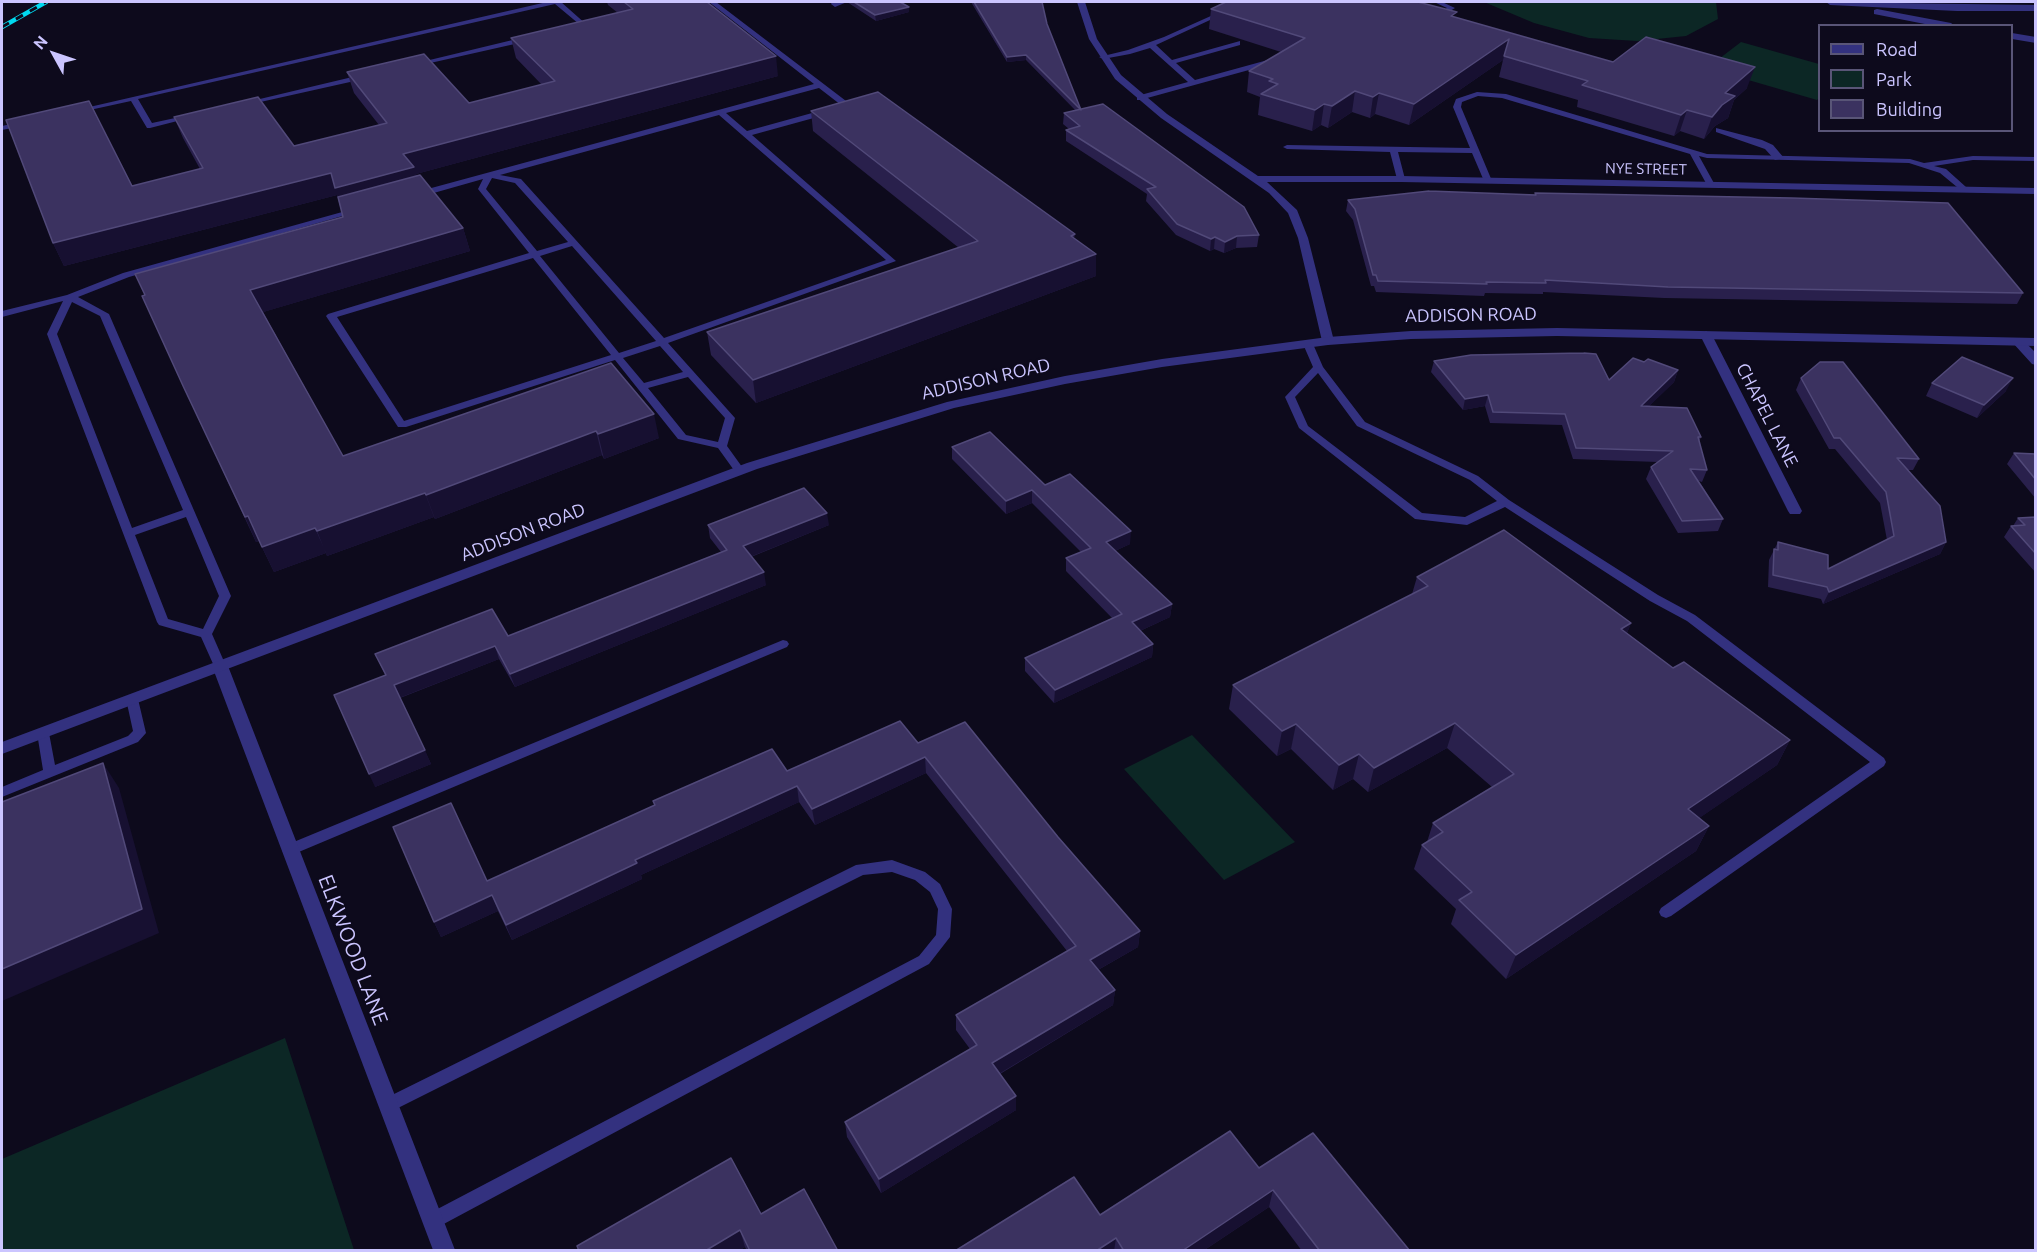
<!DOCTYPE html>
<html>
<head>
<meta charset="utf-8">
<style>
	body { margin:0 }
	#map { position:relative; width:2037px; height:1252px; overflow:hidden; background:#0d0a1c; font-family:Ubuntu,sans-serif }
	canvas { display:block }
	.frame { position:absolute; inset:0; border:3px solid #cbc5ff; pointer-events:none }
	.legend { position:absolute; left:1818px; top:24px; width:195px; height:108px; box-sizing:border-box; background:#0d0a1c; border:2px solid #595577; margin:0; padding:8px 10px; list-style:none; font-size:18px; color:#cbc5ff }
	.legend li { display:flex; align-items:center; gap:12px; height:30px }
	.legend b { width:30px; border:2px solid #595577 }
	.north { position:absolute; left:24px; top:24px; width:60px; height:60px; -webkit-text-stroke:4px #0d0a1c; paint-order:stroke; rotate:310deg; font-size:16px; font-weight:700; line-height:24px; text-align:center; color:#cbc5ff }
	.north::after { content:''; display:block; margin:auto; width:21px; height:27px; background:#cbc5ff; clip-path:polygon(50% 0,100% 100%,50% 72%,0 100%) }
</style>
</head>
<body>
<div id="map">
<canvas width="2037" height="1252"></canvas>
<div class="frame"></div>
<ul class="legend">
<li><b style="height:8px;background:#33317f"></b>Road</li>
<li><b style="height:16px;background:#0c2725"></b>Park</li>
<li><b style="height:16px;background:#3b3260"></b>Building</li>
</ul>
<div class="north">N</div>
</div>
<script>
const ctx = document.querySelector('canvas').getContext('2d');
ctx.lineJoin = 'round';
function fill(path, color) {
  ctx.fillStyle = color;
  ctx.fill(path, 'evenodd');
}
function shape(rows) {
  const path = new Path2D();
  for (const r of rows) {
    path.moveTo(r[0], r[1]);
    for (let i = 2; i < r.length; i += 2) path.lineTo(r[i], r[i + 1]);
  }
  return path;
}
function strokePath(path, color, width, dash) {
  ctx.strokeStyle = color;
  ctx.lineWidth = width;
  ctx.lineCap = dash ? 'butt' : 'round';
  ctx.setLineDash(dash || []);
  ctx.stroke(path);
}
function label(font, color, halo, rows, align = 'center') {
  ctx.font = font + ' Ubuntu,sans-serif';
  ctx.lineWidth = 4.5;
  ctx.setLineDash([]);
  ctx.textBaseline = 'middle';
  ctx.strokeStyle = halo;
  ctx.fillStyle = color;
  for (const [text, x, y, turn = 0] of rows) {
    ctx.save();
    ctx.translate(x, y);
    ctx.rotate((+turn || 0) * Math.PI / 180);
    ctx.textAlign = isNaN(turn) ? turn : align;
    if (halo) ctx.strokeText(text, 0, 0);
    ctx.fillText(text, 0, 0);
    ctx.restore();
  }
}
fill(shape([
	[1484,2,1716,2,1718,19,1686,36,1637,41,1589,38,1534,23],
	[1741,42,1819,64,1819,98,1817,100,1707,68],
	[1192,735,1295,842,1224,880,1124,769],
	[285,1038,354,1250,2,1250,2,1159]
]), '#0c2725');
fill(shape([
	[547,2,561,2,587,25,572,28,572,26,579,24,555,4,138,99,152,123,189,115,193,117,150,128,147,128,131,101,76,113,72,111,547,2],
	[709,2,716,2,850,104,850,108,752,135,896,261,668,343,735,418,727,446,745,471,744,473,736,473,718,448,678,439,615,360,406,427,398,427,326,316,328,314,529,253,478,189,483,179,416,198,413,197,413,193,814,84,709,2],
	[819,88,841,105,747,131,726,113,819,88],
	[719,115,886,260,664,338,521,179,500,175,719,115],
	[492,178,515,183,568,242,537,251,486,189,492,178],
	[572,246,656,341,619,353,540,256,572,246],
	[533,258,611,355,404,421,337,317,533,258],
	[660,346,683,372,644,383,623,358,660,346],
	[688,377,725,418,718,442,686,435,648,388,688,377],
	[1242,2,1249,2,1156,45,1172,60,1240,41,1240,45,1176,63,1195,80,1275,58,1279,60,1278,62,1140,100,1137,100,1137,96,1188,82,1150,48,1130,54,1103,59,1099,57,1128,50,1164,37,1242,2],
	[1434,2,1442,2,1455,8,1437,19,1433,19,1433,17,1447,8,1434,2],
	[525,37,528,37,528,41,417,66,413,64,525,37],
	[365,74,368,74,368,78,247,105,243,103,365,74],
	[1477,92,1506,94,1707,154,1910,159,1924,163,1973,156,2036,157,2036,161,1973,160,1934,166,1946,169,1966,187,1967,189,1963,192,1940,173,1909,163,1707,158,1699,156,1715,185,1711,187,1707,185,1690,154,1502,98,1478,96,1462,102,1461,107,1492,181,1491,183,1484,181,1472,153,1398,152,1405,179,1401,181,1397,179,1390,152,1287,149,1283,147,1287,145,1470,148,1453,107,1456,99,1477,92],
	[24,121,28,123,27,125,2,130,2,126,24,121],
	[353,209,360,211,129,277,78,297,109,314,231,596,212,634,226,666,220,670,214,666,201,637,159,625,157,622,47,334,63,301,2,317,2,311,67,295,123,273,353,209],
	[72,302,100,316,183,510,132,528,57,334,72,302],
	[186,517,219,596,203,629,168,619,135,535,186,517],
	[1308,341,1313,344,1323,367,1365,422,1478,476,1509,500,1658,595,1695,615,1884,758,1886,762,1884,766,1671,916,1666,918,1661,916,1659,912,1661,908,1870,762,1687,621,1650,601,1505,507,1467,525,1415,519,1299,428,1285,397,1313,367,1303,344,1308,341],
	[1318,373,1357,426,1470,480,1497,501,1465,517,1422,513,1308,426,1295,397,1318,373],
	[783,640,787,641,789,644,787,647,294,854,289,856,284,854,282,850,284,846,783,640],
	[132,694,136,696,138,699,146,733,138,742,2,797,2,787,43,770,37,733,38,730,48,730,49,733,55,765,128,736,133,731,126,699,128,696,132,694],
	[892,860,925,872,940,884,952,909,950,937,929,964,440,1226,434,1228,428,1226,426,1220,428,1214,919,956,936,935,938,909,930,892,915,880,892,872,863,875,396,1109,390,1111,384,1109,382,1104,384,1099,856,865,892,860]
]), '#33317f');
fill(shape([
	[832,2,847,2,835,7,831,4,832,2],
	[1077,2,1085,2,1097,39,1121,75,1167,114,1258,176,1401,176,2036,188,2036,194,1401,182,1267,182,1297,210,1308,238,1334,341,1328,345,1322,341,1298,238,1288,213,1269,193,1161,118,1115,79,1089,39,1077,2],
	[1826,2,2036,5,2036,11,1957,11,1830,5,1826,2],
	[1877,9,1951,23,1955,26,1935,26,1874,14,1874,10,1877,9],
	[2012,33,2036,37,2036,43,2012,39,2012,33],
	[1716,128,1762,140,1773,145,1784,158,1775,160,1765,149,1716,132,1716,128],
	[1706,331,1712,335,1802,511,1800,514,1790,514,1788,511,1700,335,1706,331],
	[2018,338,2022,339,2036,353,2036,365,2032,364,2012,342,2018,338],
	[220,660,228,666,455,1250,433,1250,212,666,220,660]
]), '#33317f');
fill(shape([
	[1557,328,2036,338,2036,346,1557,336,1411,339,1328,345,1162,367,1065,384,954,408,757,469,2,754,2,742,747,463,947,402,1065,376,1162,359,1328,337,1411,331,1557,328]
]), '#33317f');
const rail = shape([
	[2,27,46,2]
]);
strokePath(rail, '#00d9f0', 4.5);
strokePath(rail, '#0d0a1c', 3, [8]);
fill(shape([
	[607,2,707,2,778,76,416,174,417,176,463,228,470,251,263,312,343,456,611,363,659,438,604,459,602,455,435,519,434,517,327,556,326,553,274,572,259,541,256,542,184,388,343,217,337,195,64,266,53,243,132,186,200,169,183,138,174,117,294,146,379,125,354,93,347,72,469,103,542,85,516,58,511,38,618,13,608,5],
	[847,2,900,2,909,7,909,12,876,21],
	[971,2,1042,2,1047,24,1081,109,1259,235,1257,247,1236,248,1224,253,1214,249,1210,251,1176,235,1146,201,1147,194,1066,141,1066,130,1069,129,1063,124,1064,113,1075,110,1026,60,1007,62],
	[1211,9,1456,18,1613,62,1747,88,1734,100,1728,118,1715,126,1704,139,1680,131,1674,136,1577,107,1578,100,1499,77,1503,60,1409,125,1375,114,1370,118,1352,112,1328,128,1321,125,1312,131,1258,115,1260,97,1247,92,1249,71,1281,52,1209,29],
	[811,111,1075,234,1074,238,1096,276,756,403,711,355,707,332,959,248,813,131],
	[1535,193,2023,293,2017,304,1664,298,1543,292,1543,294,1485,293,1484,296,1376,292,1374,286,1371,286,1353,220,1346,211,1348,200,1535,195],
	[1434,361,1609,380,1644,362,1678,370,1674,382,1648,407,1701,437,1699,442,1707,470,1702,482,1699,481,1723,519,1718,531,1678,533,1646,479,1651,467,1658,462,1573,459,1562,425,1490,423,1485,406,1463,410,1431,372],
	[1801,378,1919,459,1913,470,1908,470,1946,542,1940,554,1823,604,1821,599,1768,587,1769,560,1778,542,1828,569,1887,540,1880,503,1835,449,1829,449,1796,390],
	[1932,383,2006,391,1977,418,1926,396],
	[952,447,1045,485,1130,544,1115,551,1172,604,1170,617,1140,631,1153,644,1152,657,1054,703,1025,671,1025,658,1112,618,1066,571,1066,558,1081,552,1032,503,1006,514,952,459],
	[2014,453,2036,454,2036,499,2007,464],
	[2036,517,2036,573,2004,537,2011,526,2013,526,2018,518],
	[708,525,829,525,751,557,766,585,515,687,499,659,400,698,431,764,375,787,385,675,375,654,508,636,721,552,710,538],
	[1417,577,1631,623,1627,633,1673,668,1790,740,1777,765,1699,818,1709,826,1696,851,1506,979,1451,924,1456,909,1414,869,1422,845,1427,842,1433,823,1492,787,1447,748,1368,792,1353,779,1333,790,1291,749,1277,756,1229,709,1233,685,1412,594],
	[918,743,1058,837,1140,931,1138,947,1098,970,1115,990,1113,1005,1000,1074,1016,1110,881,1193,847,1137,845,1122,970,1049,956,1030,956,1015,1067,951,926,773,815,825,799,802,641,875,642,879,512,940,498,911,441,937,434,922,654,805,653,801],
	[1259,1168,1410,1251,1302,1251,1269,1207,1203,1251,955,1251,1100,1215],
	[761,1214,838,1251,747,1251,745,1247,738,1251,579,1251]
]), '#29204c');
fill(shape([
	[909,7,909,12,876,21,875,15],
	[1509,39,1503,60,1409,125,1414,104],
	[1026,55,1026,60,1007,62,1007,57],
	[776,56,778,76,416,174,421,189,343,211,337,195,64,266,53,243,403,154],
	[1755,67,1747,88,1734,100,1728,118,1715,126,1704,139,1712,117,1725,93],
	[1355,91,1352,112,1328,128,1332,106],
	[1379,93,1375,114,1370,118,1373,97],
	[1324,104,1321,125,1312,131,1315,110],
	[1687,110,1680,131,1674,136,1681,115],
	[463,228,470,251,260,313,250,290],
	[1237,236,1236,248,1224,253,1225,242],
	[1215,237,1214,249,1210,251,1211,239],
	[1096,254,1096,276,756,403,753,380],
	[1678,370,1674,382,1637,418,1641,406],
	[2013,378,2006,391,1977,418,1984,405],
	[1488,395,1485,406,1463,410,1465,399],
	[654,414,659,438,604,459,598,434],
	[596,431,602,455,435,519,426,495],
	[1032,490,1032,503,1006,514,1006,501],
	[425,493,434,517,327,556,317,531],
	[827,513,829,525,745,559,743,546],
	[248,516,259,541,256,542,245,517],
	[315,528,326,553,274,572,262,547],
	[1131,531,1130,544,1106,555,1106,542],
	[1946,542,1940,554,1823,604,1829,592],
	[764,572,766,585,515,687,510,674],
	[1172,604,1170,617,1131,635,1132,622],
	[1631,623,1621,648,1621,629],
	[1153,644,1152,657,1054,703,1055,690],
	[495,646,499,659,399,698,394,685],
	[1455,723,1447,748,1368,792,1374,768],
	[1296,724,1291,749,1277,756,1282,731],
	[1790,740,1777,765,1676,834,1688,809],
	[425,750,431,764,375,787,369,774],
	[1359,754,1353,779,1333,790,1339,765],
	[925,757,926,773,815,825,812,809],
	[103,763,119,788,159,933,2,1001,2,969],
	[797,786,799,802,641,875,642,879,512,940,506,925,635,860],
	[1709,826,1696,851,1506,979,1516,955],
	[492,895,498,911,441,937,434,922],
	[1140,931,1138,947,1089,975,1090,960],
	[1115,990,1113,1005,992,1078,992,1063],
	[1016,1096,1016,1110,881,1193,879,1179],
	[1273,1190,1269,1207,1203,1251,1182,1251],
	[740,1230,745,1247,738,1251,705,1251],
	[1116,1238,1114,1251,1096,1251]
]), '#171031');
const building = shape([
	[624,2,707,2,776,56,403,154,414,167,335,188,331,173,53,243,6,120,89,101,132,186,203,168,174,117,258,97,294,146,387,123,347,72,424,54,469,103,555,81,511,38,633,9,624,2],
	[854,2,900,2,909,7,875,15,854,2],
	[974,2,1042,2,1047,24,1081,110,1026,55,1007,57,974,2],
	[1226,2,1418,2,1457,12,1451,16,1613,62,1646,37,1755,67,1725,93,1735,96,1722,105,1712,117,1687,110,1681,115,1582,85,1588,81,1504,56,1509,39,1414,104,1379,93,1373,97,1355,91,1332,106,1324,104,1315,110,1261,94,1278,84,1269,81,1273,79,1249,71,1305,38,1211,9,1226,2],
	[878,92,1075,234,1071,236,1096,254,753,380,707,332,978,241,811,111,878,92],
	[1103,104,1244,207,1259,235,1237,236,1225,242,1215,237,1211,239,1177,224,1147,189,1156,187,1066,130,1080,126,1064,113,1103,104],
	[420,175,463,228,250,290,343,456,611,363,654,414,598,434,596,431,426,495,425,493,317,531,315,528,262,547,248,516,245,517,184,388,142,296,145,295,135,274,343,217,338,197,420,175],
	[1429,191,1536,195,1535,193,1792,198,1948,203,2023,293,1668,287,1545,280,1546,283,1486,282,1487,284,1378,281,1376,275,1373,275,1355,209,1348,200,1429,191],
	[1584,353,1596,354,1609,380,1633,358,1644,362,1648,359,1678,370,1641,406,1687,408,1701,437,1698,437,1707,470,1690,469,1723,519,1682,521,1651,467,1673,451,1576,448,1565,414,1493,412,1488,395,1465,399,1434,361,1471,355,1584,353],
	[1962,357,2013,378,1984,405,1932,383,1962,357],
	[1820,362,1843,362,1919,459,1897,458,1940,506,1946,542,1829,592,1827,587,1773,575,1774,549,1778,550,1778,542,1828,555,1828,569,1894,536,1886,492,1840,438,1834,438,1801,378,1820,362],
	[990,432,1045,485,1070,474,1131,531,1106,542,1172,604,1132,622,1153,644,1055,690,1025,658,1122,614,1066,558,1091,548,1032,490,1006,501,952,447,990,432],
	[2014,453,2036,454,2036,480,2014,453],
	[804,488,827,513,743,546,764,572,510,674,495,646,394,685,425,750,369,774,334,695,386,675,375,654,492,609,508,636,727,550,708,525,804,488],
	[2036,517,2036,554,2011,526,2025,525,2018,518,2036,517],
	[1504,530,1631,623,1621,629,1673,668,1684,662,1790,740,1688,809,1709,826,1516,955,1459,900,1472,892,1422,845,1443,832,1433,823,1514,774,1455,723,1374,768,1359,754,1339,765,1296,724,1282,731,1233,685,1428,586,1417,577,1504,530],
	[900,721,918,743,965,722,1058,837,1140,931,1090,960,1115,990,992,1063,1016,1096,879,1179,845,1122,977,1045,956,1015,1076,946,925,757,812,809,797,786,635,860,637,863,506,925,492,895,434,922,393,827,451,803,487,881,655,805,653,801,772,749,787,771,900,721],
	[103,763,142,909,2,969,2,802,103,763],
	[1230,1131,1259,1168,1313,1133,1410,1251,1320,1251,1273,1190,1182,1251,1124,1251,1116,1238,1096,1251,955,1251,1074,1177,1100,1215,1230,1131],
	[731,1158,761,1214,804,1189,838,1251,750,1251,740,1230,705,1251,579,1251,577,1246,731,1158]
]);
fill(building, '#3b3260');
strokePath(building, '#514979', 1.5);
label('15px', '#cbc5ff', '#0d0a1c', [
	["NYE STREET",1646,169,1]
]);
label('18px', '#cbc5ff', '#0d0a1c', [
	["ADDISON ROAD",1471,315,-1],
	["ADDISON ROAD",986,379,-13],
	["CHAPEL LANE",1767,415,63],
	["ADDISON ROAD",523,532,-21]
]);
label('21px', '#cbc5ff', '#0d0a1c', [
	["ELKWOOD LANE",353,950,69]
]);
</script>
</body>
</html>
